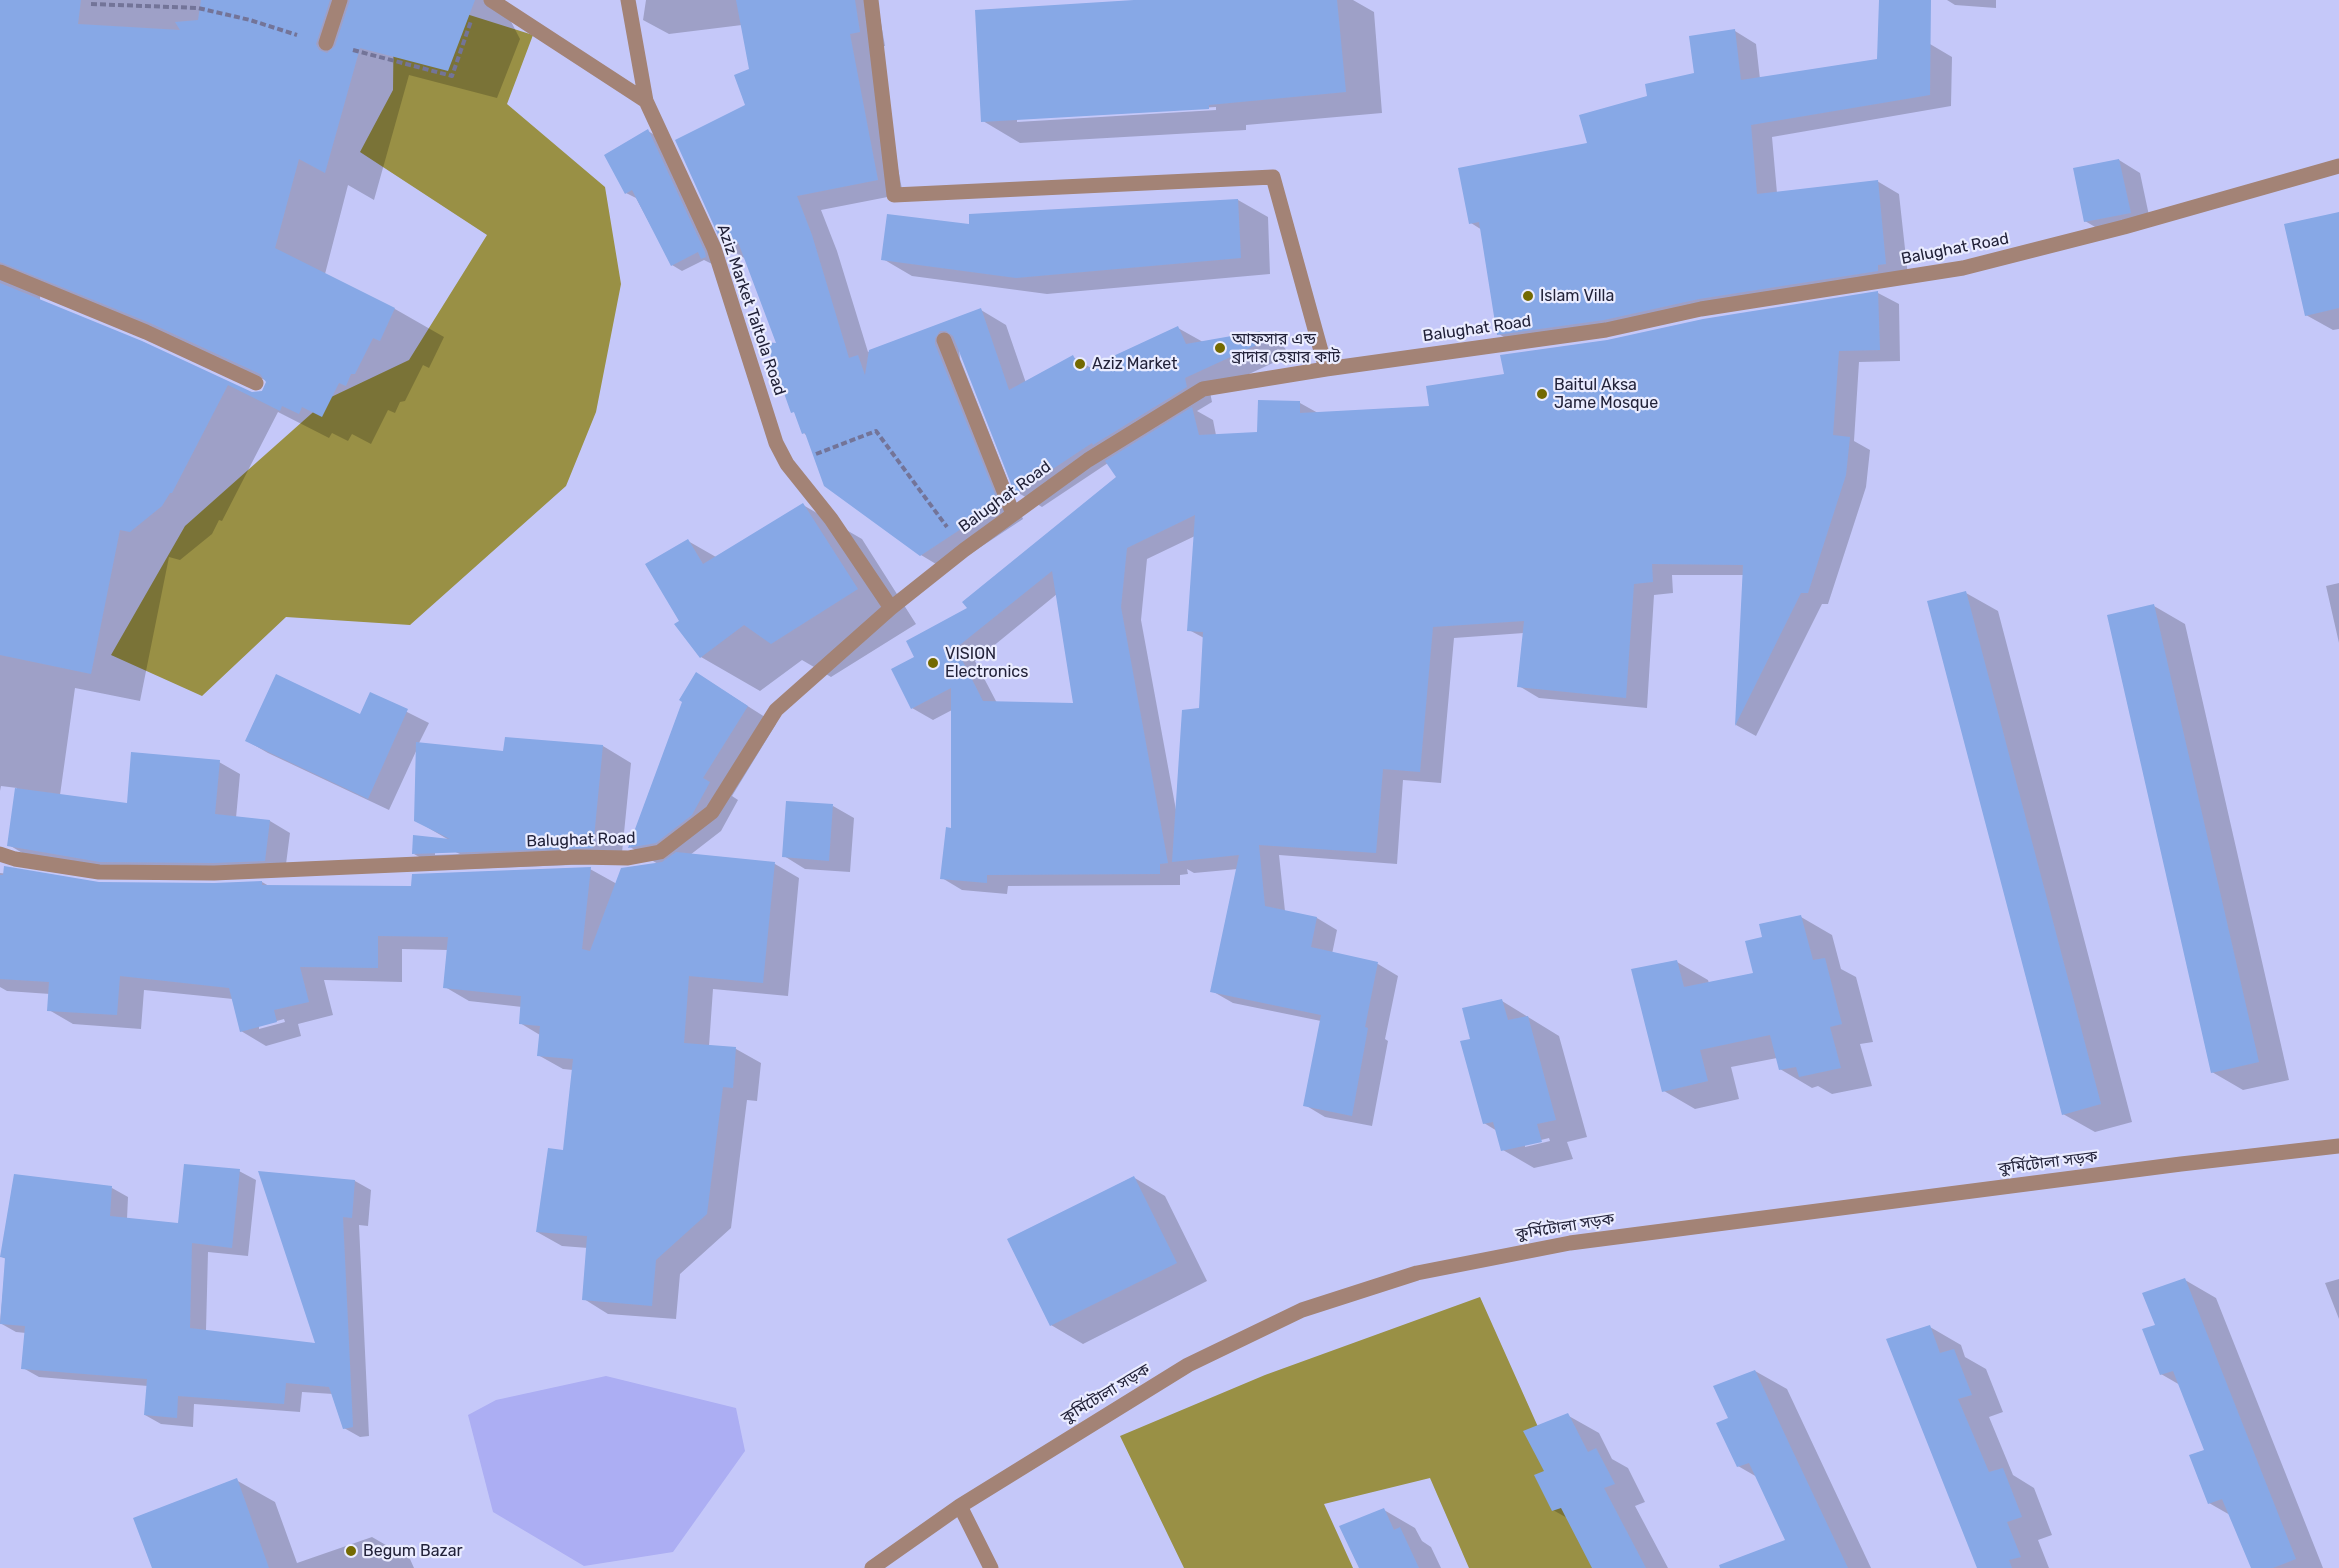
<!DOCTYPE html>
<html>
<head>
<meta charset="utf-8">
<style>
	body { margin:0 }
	canvas { display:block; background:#c5c8f9 }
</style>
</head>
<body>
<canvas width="2339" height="1568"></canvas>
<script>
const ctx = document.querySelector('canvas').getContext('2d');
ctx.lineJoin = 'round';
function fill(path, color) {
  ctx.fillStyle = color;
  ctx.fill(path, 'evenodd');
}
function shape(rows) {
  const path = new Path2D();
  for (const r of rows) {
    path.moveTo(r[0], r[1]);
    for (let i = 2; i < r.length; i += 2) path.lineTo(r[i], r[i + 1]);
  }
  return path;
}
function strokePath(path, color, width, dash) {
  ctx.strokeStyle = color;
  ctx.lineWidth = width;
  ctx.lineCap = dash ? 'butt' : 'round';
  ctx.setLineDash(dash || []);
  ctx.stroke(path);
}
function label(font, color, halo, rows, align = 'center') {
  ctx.font = font + ' Rubik,"Noto Sans Bengali",sans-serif';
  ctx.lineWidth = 4.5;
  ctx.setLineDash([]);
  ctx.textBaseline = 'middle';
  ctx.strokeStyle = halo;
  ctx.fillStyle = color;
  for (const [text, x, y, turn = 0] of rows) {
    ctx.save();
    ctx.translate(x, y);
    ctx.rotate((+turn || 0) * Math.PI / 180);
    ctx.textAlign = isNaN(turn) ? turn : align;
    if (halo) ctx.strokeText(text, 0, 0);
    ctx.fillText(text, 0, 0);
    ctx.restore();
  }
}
fill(shape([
	[394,0,422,0,533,35,507,104,605,187,621,284,596,412,566,486,410,625,286,617,202,696,111,655,185,526,329,398,409,360,487,235,360,152,393,90],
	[1480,1297,1601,1568,1469,1568,1430,1478,1324,1504,1353,1568,1184,1568,1120,1436,1265,1375]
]), '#999045');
fill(shape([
	[606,1376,736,1408,745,1451,673,1552,584,1566,493,1512,468,1415,496,1400]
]), '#acaef3');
fill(shape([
	[0,0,500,0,520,39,497,98,409,75,374,200,348,185,325,274,395,309,444,337,429,368,423,365,405,401,400,402,395,413,388,410,371,444,352,434,348,441,332,433,329,438,278,412,222,521,219,520,212,534,180,560,169,557,140,701,75,688,60,795,128,804,219,762,240,774,236,818,270,821,290,833,285,872,122,873,29,857,9,845,17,788,1,786,0,791],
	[40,296,201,351,267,381,266,388,258,394,251,393,40,300],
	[646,0,877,0,885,46,874,48,903,194,821,210,837,251,868,352,981,310,1006,325,1026,383,1073,357,1091,368,1178,328,1203,342,1260,333,1285,348,1288,356,1210,392,1212,402,1197,411,1213,420,1216,435,1258,433,1300,403,1318,413,1431,407,1505,376,1608,341,1703,320,1878,293,1899,304,1900,361,1859,362,1854,441,1870,450,1866,487,1828,604,1822,604,1756,736,1736,725,1744,575,1672,575,1673,593,1654,595,1647,708,1539,698,1519,686,1524,633,1454,638,1441,783,1403,780,1397,864,1279,855,1285,911,1317,918,1337,930,1332,954,1378,964,1398,976,1385,1039,1388,1041,1372,1126,1325,1117,1305,1105,1321,1021,1233,1003,1212,991,1238,869,1194,873,1187,869,1188,874,1180,875,1180,885,1008,886,1007,894,962,890,942,878,952,830,952,710,933,720,912,708,916,657,1118,477,1108,463,1042,507,1017,492,959,349,960,359,1023,519,946,570,921,555,804,433,796,413,792,411,778,345,746,259,726,247,751,70,742,25,669,34,643,20],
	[1195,536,1189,630,1204,638,1200,710,1176,810,1141,620,1147,559],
	[1057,594,1075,705,997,703,975,661],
	[1158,0,1353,0,1374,12,1382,113,1246,125,1246,130,1020,143,983,121],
	[1216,107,1216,110,1017,122,1017,119],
	[1947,0,1996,0,1996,8,1955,5],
	[1735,31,1756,44,1760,79,1879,60,1930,44,1952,57,1951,106,1772,137,1777,193,1877,181,1899,194,1908,276,1520,347,1499,334,1482,230,1471,223,1589,144,1649,97,1695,74],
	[648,131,658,137,716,262,712,264,704,260,682,271,672,265,636,198,626,193],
	[2119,160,2140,173,2151,225,2107,234,2085,221],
	[1238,200,1268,217,1270,274,1047,294,912,276,883,259,971,226],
	[2339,214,2339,329,2333,330,2306,315],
	[803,505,862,539,916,624,831,677,802,660,760,691,701,657,688,541,716,557],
	[2339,583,2339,643,2326,586],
	[1966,593,1998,611,2132,1122,2095,1132,2063,1114],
	[2154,606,2185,624,2289,1080,2243,1090,2212,1072],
	[697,674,776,724,732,796,738,800,721,831,690,855,775,864,799,878,788,996,713,989,709,1046,736,1049,761,1063,757,1101,747,1100,731,1228,680,1274,676,1319,608,1314,584,1299,588,1248,562,1246,537,1232,564,1152,573,1070,563,1069,538,1055,540,1035,520,1023,522,1007,469,1001,445,987,448,950,402,949,402,982,324,980,333,1015,298,1024,301,1036,266,1046,241,1031,233,999,144,990,141,1029,73,1024,49,1010,50,994,7,991,0,987,0,873,99,883,214,884,262,882,269,886,413,888,590,869,617,884,658,864,630,847],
	[284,1019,285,1022,259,1029,259,1026],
	[371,694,429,723,419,743,505,752,506,739,603,746,631,763,621,863,442,870,414,854,449,840,415,820,418,747,389,810,268,753,247,741,361,716],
	[453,851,460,854,435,855,435,852],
	[833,806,854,818,850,872,805,869,784,856],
	[1801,917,1832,935,1841,969,1856,977,1873,1042,1860,1044,1872,1086,1832,1094,1818,1086,1812,1088,1780,1069,1777,1058,1731,1067,1739,1099,1695,1109,1664,1091,1677,962,1708,980,1709,983,1755,974,1764,939],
	[1502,1001,1559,1036,1587,1137,1567,1142,1573,1159,1534,1168,1503,1150,1497,1131,1484,1123],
	[1549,1138,1550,1141,1525,1147,1525,1144],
	[239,1171,256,1180,248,1256,208,1252,206,1331,317,1345,260,1173,355,1181,371,1190,368,1226,359,1225,369,1436,360,1437,344,1428,333,1394,302,1392,300,1412,194,1404,193,1427,161,1424,145,1415,148,1386,39,1377,23,1368,26,1333,16,1332,0,1323,6,1259,2,1257,112,1188,128,1197,127,1219,179,1225],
	[1133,1177,1165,1196,1207,1281,1083,1344,1051,1325,1009,1240],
	[2339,1279,2339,1319,2325,1283],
	[2185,1280,2216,1298,2323,1568,2252,1568,2230,1515,2209,1503,2206,1451,2180,1385,2161,1374,2157,1326],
	[1930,1327,1961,1345,1965,1357,1986,1369,2003,1412,1989,1417,2013,1475,2034,1488,2052,1535,2038,1540,2049,1568,1978,1568],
	[1755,1371,1787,1389,1871,1568,1783,1568,1787,1541,1757,1477,1738,1466,1730,1419],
	[1567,1415,1599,1433,1612,1459,1628,1468,1645,1502,1635,1506,1668,1568,1594,1568,1569,1519,1553,1510,1546,1472],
	[236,1480,275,1502,297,1563,372,1537,410,1559,414,1568,154,1568],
	[1384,1510,1415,1528,1422,1541,1431,1547,1441,1568,1361,1568]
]), '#0003');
fill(shape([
	[0,0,81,0,78,24,180,30,175,22,198,20,201,0,330,0,316,44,319,50,327,53,335,46,350,0,475,0,448,71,360,48,325,173,299,159,275,248,395,308,380,341,373,338,355,374,351,374,346,386,339,383,322,417,302,407,299,414,282,406,280,411,228,385,172,493,170,493,162,506,130,532,120,530,91,674,0,655,0,283,142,341,252,392,262,391,266,382,260,374,150,323,0,262],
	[736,0,855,0,860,32,850,34,878,180,797,196,812,235,849,358,858,355,865,375,869,350,981,308,1009,390,1073,355,1081,371,1178,326,1186,344,1260,331,1263,342,1185,378,1187,387,1093,445,1092,443,1015,494,953,336,946,331,940,331,935,338,935,344,999,504,920,556,824,486,805,433,802,434,794,412,791,413,766,342,776,343,738,242,724,248,675,140,745,105,734,75,749,69],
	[1134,0,1337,0,1346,92,1209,105,1209,109,981,122,975,10],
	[1879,0,1931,0,1930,95,1751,125,1757,194,1878,180,1886,264,1878,265,1878,271,1699,299,1604,320,1497,335,1479,222,1469,224,1458,168,1587,143,1579,115,1647,96,1645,84,1694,73,1689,36,1735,29,1741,80,1877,59],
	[648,129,705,252,706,257,701,259,698,252,671,266,632,190,625,194,604,155],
	[2119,159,2131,213,2084,222,2073,168],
	[1238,199,1241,258,1016,278,881,260,887,214,969,224,969,214],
	[2339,212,2339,308,2305,316,2284,224],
	[1878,291,1880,350,1839,351,1833,435,1850,437,1846,475,1808,593,1801,593,1735,726,1743,565,1652,564,1653,582,1634,584,1626,698,1517,687,1524,621,1433,627,1420,772,1383,769,1376,853,1259,845,1265,906,1317,917,1311,947,1378,962,1365,1027,1368,1028,1352,1116,1303,1106,1321,1015,1210,992,1239,855,1172,862,1182,710,1199,708,1203,632,1187,631,1195,515,1127,548,1121,607,1168,863,1160,864,1160,874,987,875,987,883,940,879,946,827,951,828,951,688,911,709,891,669,914,657,906,641,967,608,962,602,1116,477,1105,461,1192,407,1199,435,1257,432,1258,400,1300,401,1300,413,1429,406,1426,386,1504,374,1500,355,1607,340,1703,319],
	[1052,571,1073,703,983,701,956,648],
	[803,503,858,589,771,644,744,625,700,658,674,624,679,621,645,564,688,539,703,564],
	[1966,591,2101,1104,2062,1115,1927,601],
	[2154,604,2259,1062,2211,1073,2107,615],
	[696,672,748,706,703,778,710,782,692,815,656,843,628,848,682,702,679,700],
	[276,674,360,714,370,692,408,709,368,799,245,741],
	[505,737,603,745,593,848,412,854,413,835,450,839,414,821,416,742,503,751],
	[131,752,220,760,215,814,270,820,265,861,214,863,100,862,7,846,15,788,127,803],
	[786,801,833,804,829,861,782,857],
	[676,852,775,862,763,983,689,976,684,1043,736,1047,733,1088,723,1087,707,1214,656,1260,652,1306,582,1300,587,1236,536,1232,548,1148,563,1150,573,1059,537,1056,540,1026,519,1024,521,996,443,988,448,937,378,936,378,968,300,967,309,1002,274,1010,277,1022,240,1032,229,988,120,976,117,1015,47,1011,49,982,0,979,0,875,3,875,4,866,99,882,214,883,262,881,262,885,411,886,412,874,591,867,582,949,590,951,621,868,662,862],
	[1801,915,1813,960,1825,958,1842,1024,1830,1027,1841,1068,1799,1077,1796,1067,1779,1070,1770,1035,1700,1050,1708,1081,1662,1092,1631,969,1677,960,1684,987,1753,973,1745,941,1762,937,1759,924],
	[1502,999,1508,1020,1528,1016,1556,1120,1537,1124,1542,1142,1501,1151,1493,1122,1483,1124,1460,1041,1470,1039,1462,1008],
	[184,1164,240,1169,232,1248,192,1243,190,1328,315,1343,258,1171,355,1180,352,1218,343,1217,353,1427,343,1429,329,1387,286,1383,284,1404,178,1396,177,1418,144,1415,147,1379,21,1369,25,1326,0,1324,5,1258,0,1257,14,1174,112,1186,110,1216,178,1223],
	[1134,1176,1177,1263,1050,1326,1007,1239],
	[2185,1278,2296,1559,2273,1568,2251,1568,2222,1499,2208,1504,2189,1455,2204,1450,2173,1371,2160,1375,2142,1329,2155,1325,2142,1293],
	[1930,1325,1940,1353,1954,1349,1972,1395,1958,1399,1989,1472,2003,1468,2022,1517,2007,1522,2021,1557,2009,1560,2012,1568,1977,1568,1886,1339],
	[1755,1370,1787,1439,1848,1568,1720,1568,1719,1565,1785,1540,1749,1463,1737,1467,1716,1423,1728,1418,1713,1386],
	[1568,1413,1588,1452,1596,1448,1615,1484,1604,1488,1646,1568,1592,1568,1561,1508,1552,1511,1534,1475,1544,1471,1523,1431],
	[237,1478,269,1568,152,1568,133,1518],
	[1384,1508,1394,1530,1400,1527,1419,1568,1359,1568,1339,1526]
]), '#87a8e6');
strokePath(shape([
	[91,4,198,8,250,20,297,35],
	[353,50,452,76,471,21],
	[816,454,876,431,947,527]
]), '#737498', 4, [6, 3]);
strokePath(shape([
	[491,0,646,101],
	[628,0,646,101,714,248,776,443,787,464,831,519,891,608],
	[871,0,894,195,1273,177,1326,369],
	[326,43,340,0],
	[0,272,146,332,256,383],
	[944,340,1013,514],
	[0,854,15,859,99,872,214,873,577,857,628,858,660,852,712,812,776,710,891,608,964,550,1088,460,1203,389,1326,369,1606,330,1701,309,1963,268,2124,227,2339,166],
	[960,1506,991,1568],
	[872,1568,960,1506,1188,1365,1302,1310,1417,1273,1570,1243,2181,1164,2339,1146]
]), '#a38376', 15);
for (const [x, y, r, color] of [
	[1528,296,6,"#746a01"],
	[1220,348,6,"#746a01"],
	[1080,364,6,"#746a01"],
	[1542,394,6,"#746a01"],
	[933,663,6,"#746a01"],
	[351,1551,6,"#746a01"]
]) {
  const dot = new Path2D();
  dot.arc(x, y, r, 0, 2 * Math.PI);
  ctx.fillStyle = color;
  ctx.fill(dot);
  strokePath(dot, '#eaecff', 2);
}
label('16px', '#222239', '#eaecff', [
	["Balughat Road",1955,249,-11],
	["Aziz Market Taltola Road",751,310,71],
	["Balughat Road",1477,329,-8],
	["Balughat Road",1005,497,-36],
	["Balughat Road",581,840,-2],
	["কুর্মিটোলা সড়ক",2048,1163,-7],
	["কুর্মিটোলা সড়ক",1565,1227,-9],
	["কুর্মিটোলা সড়ক",1106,1394,-31]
]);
label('16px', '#222239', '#eaecff', [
	["Islam Villa",1540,296],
	["আফসার এন্ড",1232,339],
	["ব্রাদার হেয়ার কাট",1232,357],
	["Aziz Market",1092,364],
	["Baitul Aksa",1554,385],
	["Jame Mosque",1554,403],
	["VISION",945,654],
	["Electronics",945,672],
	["Begum Bazar",363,1551]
], 'left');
</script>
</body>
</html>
